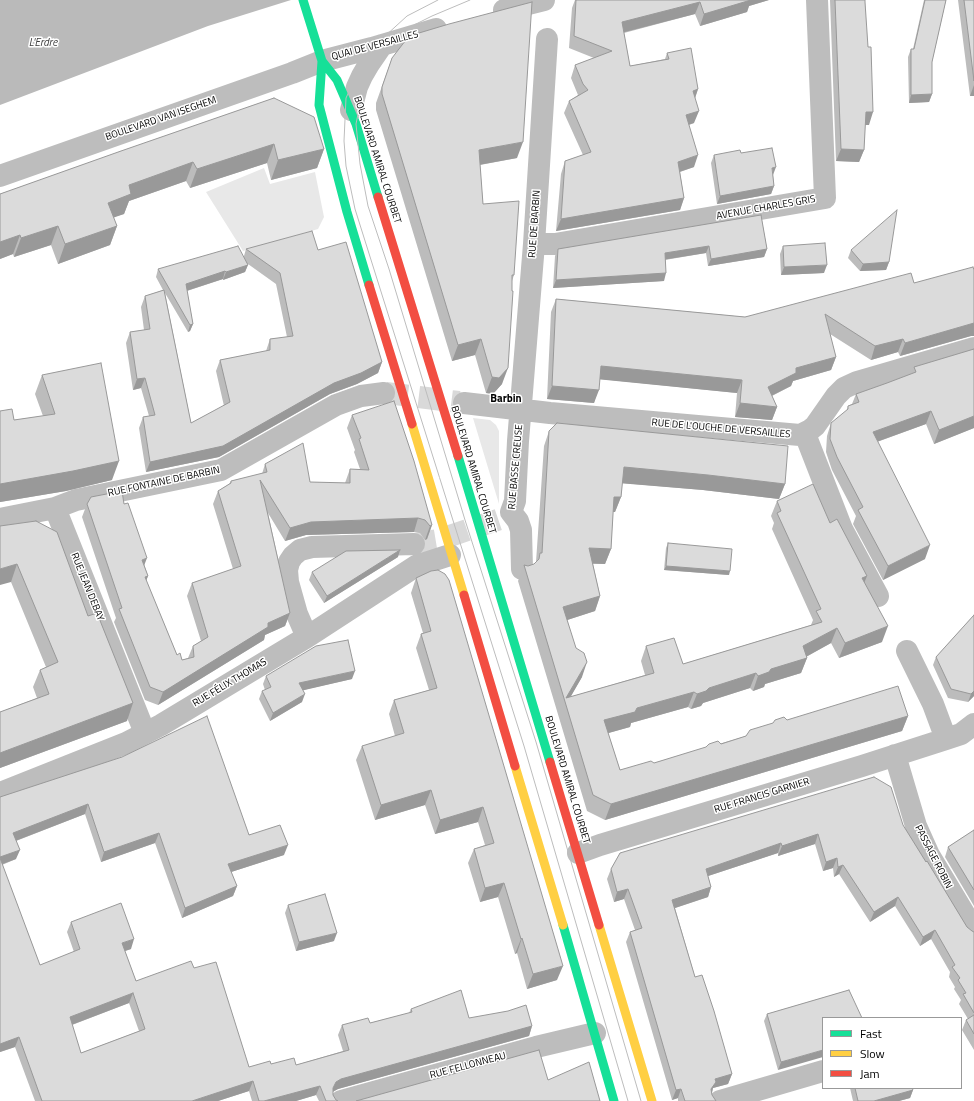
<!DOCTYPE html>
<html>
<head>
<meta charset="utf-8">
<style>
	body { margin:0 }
	#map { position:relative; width:974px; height:1101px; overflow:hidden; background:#fff; font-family:"Titillium Web",sans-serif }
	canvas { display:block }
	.legend { position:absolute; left:822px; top:1017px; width:140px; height:72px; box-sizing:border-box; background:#fff; border:1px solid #999; margin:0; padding:5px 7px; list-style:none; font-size:12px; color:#000 }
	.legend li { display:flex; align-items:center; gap:8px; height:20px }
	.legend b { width:20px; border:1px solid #999 }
</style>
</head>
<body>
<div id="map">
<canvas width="974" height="1101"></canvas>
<ul class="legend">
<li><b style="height:5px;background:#16e098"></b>Fast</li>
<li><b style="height:5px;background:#ffcf43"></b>Slow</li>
<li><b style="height:5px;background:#f24e42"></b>Jam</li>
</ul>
</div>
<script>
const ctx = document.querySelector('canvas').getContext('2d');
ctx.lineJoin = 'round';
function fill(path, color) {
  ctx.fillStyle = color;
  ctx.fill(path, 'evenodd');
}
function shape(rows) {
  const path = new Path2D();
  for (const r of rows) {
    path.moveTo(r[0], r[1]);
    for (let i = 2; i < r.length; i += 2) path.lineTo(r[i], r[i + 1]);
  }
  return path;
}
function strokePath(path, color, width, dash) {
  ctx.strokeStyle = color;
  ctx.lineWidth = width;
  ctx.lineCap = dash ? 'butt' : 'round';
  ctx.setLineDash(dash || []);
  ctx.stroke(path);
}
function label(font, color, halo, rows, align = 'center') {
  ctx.font = font + ' "Titillium Web",sans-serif';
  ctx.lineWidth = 3;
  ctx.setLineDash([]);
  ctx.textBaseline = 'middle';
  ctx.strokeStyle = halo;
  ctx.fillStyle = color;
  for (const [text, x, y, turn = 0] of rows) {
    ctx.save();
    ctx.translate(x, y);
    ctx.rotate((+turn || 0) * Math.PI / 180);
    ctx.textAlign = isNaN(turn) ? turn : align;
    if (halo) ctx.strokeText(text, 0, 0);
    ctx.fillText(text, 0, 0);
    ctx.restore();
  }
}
fill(shape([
	[264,168,270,184,315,172,324,217,318,229,243,251,206,192],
	[473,418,490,420,496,425,499,431,499,504]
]), '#e8e8e8');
fill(shape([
	[0,0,291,0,208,26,0,105]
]), '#bababa');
strokePath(shape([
	[386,393,459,402],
	[414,544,438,540,500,519]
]), '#d9d9d9', 22, [22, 11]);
strokePath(shape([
	[504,10,544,0],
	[351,110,357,87,362,76,369,64,382,45],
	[0,176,292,73,322,61,372,48,436,29],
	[534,244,555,244,825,198,817,0],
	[464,403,550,413,800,435,810,430,815,426,836,396,844,388,857,382,974,348],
	[805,434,842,529,878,596],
	[55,508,145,733],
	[0,519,55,508,76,500,221,470,336,405,361,396,384,393],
	[522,569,521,530,518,521,511,512,515,501,518,441,534,244,547,39],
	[307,637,297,614,288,582,287,570,289,562,293,556,300,550,312,547,414,544],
	[907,651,933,704,946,739],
	[895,755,916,826,929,855,974,930],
	[0,793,126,743,161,725,307,637,416,566,450,555],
	[578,853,600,845,862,766,946,739,961,734,974,724],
	[341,1101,536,1047,595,1033],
	[720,1101,823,1071]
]), '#bdbdbd', 22);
strokePath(shape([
	[303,0,322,61,337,80,356,124,378,197],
	[322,61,319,105,347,212,369,285],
	[458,456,550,762],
	[563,925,614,1101]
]), '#16e098', 9);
strokePath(shape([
	[412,424,464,595],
	[515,766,563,925],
	[599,925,652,1101]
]), '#ffcf43', 9);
strokePath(shape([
	[378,197,458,456],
	[369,285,412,424],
	[464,595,515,766],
	[550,762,599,925]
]), '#f24e42', 9);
strokePath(shape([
	[438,0,407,16,372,48,363,61,346,98,344,141,346,166,355,209,524,746,628,1101],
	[470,0,432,16,414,25,395,41,376,65,362,94,356,124,360,164,368,206,389,269,465,520,536,742,641,1101]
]), '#bdbdbd', 1);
fill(shape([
	[575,0,769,0,749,6,747,12,700,26,695,14,624,33,630,66,665,59,667,53,698,89,695,98,694,123,689,125,694,167,680,172,684,198,680,210,556,231,561,174,565,161,583,155,564,113,569,101,578,95,571,78,575,65,594,58,569,48,572,8],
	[830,0,865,0,869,125,865,125,864,150,859,162,836,161],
	[924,0,946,0,932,62,932,94,929,102,909,103,908,57,911,49,913,49],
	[958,0,974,0,974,96,970,96],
	[392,58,517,158,480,165,483,204,514,275,512,281,502,384,493,394,486,393,475,355,452,361,376,110,376,103],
	[274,98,324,149,317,168,271,180,267,163,190,188,186,181,129,201,124,214,113,217,117,226,110,245,58,264,51,245,14,257,13,254,0,259,0,194],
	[741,153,773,175,774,186,771,194,717,204,711,163,714,155],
	[761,215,767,249,764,257,708,266,706,253,665,260,664,281,553,288,555,256,558,249],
	[783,246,824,273,781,275,780,254],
	[246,249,318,250,382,362,378,373,357,384,330,394,219,457,146,472,139,428,143,417,149,416,141,388,133,390,126,343,130,332,144,330,141,307,145,296,163,290,156,277,158,269,244,256],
	[248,264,276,284,287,337,270,339,266,351,220,360,216,371,224,406,191,423,165,293,188,332,190,331,193,324,187,291,223,279,223,280,245,272],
	[851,250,889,262,886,270,860,271,848,258],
	[974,270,974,336,971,336,900,356,898,352,871,360,830,334,836,357,831,370,793,381,791,386,772,396,777,407,772,420,735,417,737,393,600,379,594,403,547,399,551,312,556,299,745,317,914,283],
	[974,349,974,428,934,444,926,424,877,442,925,559,883,580,853,524,856,516,832,470,826,452,827,436,831,423,846,412,848,406,852,404,856,394,887,383,911,373,914,367],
	[42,375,112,480,66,491,0,502,0,411,14,420,43,416,35,394],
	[352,415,432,525,427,539,425,540,420,533,414,532,306,535,285,541,268,513,290,613,285,626,265,635,264,640,158,705,145,700,114,622,116,618,82,517,87,504,124,504,148,576,146,581,177,655,182,660,188,658,193,646,201,641,187,596,192,583,233,569,213,504,218,491,229,484,231,481,262,474,265,464,310,482,345,483,350,469,360,469,354,452,355,450,347,428],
	[549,431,785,484,779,499,703,490,622,483,621,497,615,512,613,512,611,549,605,564,593,564,600,596,595,611,567,620,582,677,570,697,645,675,641,661,646,646,683,664,811,625,813,620,772,529,774,523,771,516,777,501,830,523,864,582,882,642,839,658,831,643,806,657,807,658,801,673,765,684,764,687,753,691,750,688,703,703,701,706,691,709,688,707,631,723,630,727,608,733,620,770,654,763,746,736,787,720,908,716,902,731,605,820,587,811,518,581,524,565,528,566,534,564,536,562,544,446],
	[0,526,127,721,0,768,0,712,37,698,33,687,40,670,46,667,11,582],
	[668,543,729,575,664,570,666,548],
	[398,557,324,603,309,580,312,572],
	[416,578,557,980,527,989,517,953,515,954,498,897,480,902,468,863,474,849,485,845,478,822,435,834,425,805,375,820,356,760,362,746,395,736,389,714,394,700,429,690,416,648,421,634,423,633,411,593],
	[974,615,974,696,968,702,948,698,933,665,936,657],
	[266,676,352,679,303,690,302,702,270,721,259,699,262,691,265,690,263,684],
	[122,757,284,855,231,872,237,886,233,896,182,918,155,843,101,862,85,814,16,841,16,859,2,865,40,965,74,952,67,932,71,922,131,949,125,951,136,981,194,968,249,1067,271,1064,296,1065,343,1051,338,1035,342,1025,370,1023,409,1013,411,1009,469,1018,532,1026,529,1036,338,1089,333,1092,333,1095,336,1100,338,1101,319,1101,316,1095,296,1101,252,1101,249,1091,218,1101,35,1101,15,1047,0,1052,0,797],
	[129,1003,139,1031,81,1053,72,1025],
	[903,825,967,927,972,931,974,932,974,1050,962,1030,966,1020,968,1019,959,1004,961,1000,954,989,955,987,949,977,950,972,931,939,920,946,895,906,870,922,839,874,834,877,833,868,823,871,815,844,778,856,778,853,708,876,711,887,708,897,675,908,695,977,732,1074,728,1084,713,1088,712,1093,712,1095,716,1101,678,1101,678,1098,672,1100,626,942,630,932,635,930,624,899,614,902,607,879,611,869,620,853],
	[974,830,974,906,945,857,948,847],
	[288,905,334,941,296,951,285,913],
	[849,990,778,1070,764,1021,767,1014],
	[850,1088,912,1088,913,1090,910,1098,899,1101,853,1101]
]), '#bcbcbc');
fill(shape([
	[748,0,769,0,749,6,747,12,700,26,704,14],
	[700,2,695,14,617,34,622,22],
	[974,85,974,96,970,96],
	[698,89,694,101,693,91],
	[932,94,929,102,909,103,911,95],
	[699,111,694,123,681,127,686,115],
	[866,112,873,112,869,125,861,125],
	[523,142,517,158,473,166,479,150],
	[274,144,267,163,190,188,197,169],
	[324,149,317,168,271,180,278,160],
	[841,149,864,150,859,162,836,161],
	[698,155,694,167,673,174,678,162],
	[193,162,186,181,129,201,124,214,101,222,108,203,129,185],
	[776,167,773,175,772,168],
	[774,186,771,194,717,204,720,196],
	[684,198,680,210,556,231,561,219],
	[58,226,51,245,14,257,21,238],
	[117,226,110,245,58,264,65,244],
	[20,235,13,254,0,259,0,242],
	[709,246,706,253,662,260,665,253],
	[767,249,764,257,708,266,711,259],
	[889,262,886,270,860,271,863,264],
	[248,265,245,272,223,280,226,272],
	[827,265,824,273,781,275,784,267],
	[225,271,223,279,183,292,186,284],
	[666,273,664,281,553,288,556,280],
	[974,323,974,336,971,336,900,356,905,343],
	[193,324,190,331,188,332,190,325],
	[481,339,475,355,452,361,458,345],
	[903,339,898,352,871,360,875,346],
	[836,357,831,370,793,381,791,386,763,400,768,387,796,368],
	[382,362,378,373,357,384,330,394,219,457,146,472,150,462],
	[601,366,742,380,737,393,596,379],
	[508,368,502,384,493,394,486,393,492,377],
	[145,378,141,388,133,390,137,379],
	[552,386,599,390,594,403,547,399],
	[740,403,777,407,772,420,735,417],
	[931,411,926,424,868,445,873,432],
	[974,416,974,428,934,444,939,430],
	[119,461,112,480,66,491,0,502,0,484],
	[624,467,708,475,785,484,779,499,703,490,618,483],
	[614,497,621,497,615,512,609,512],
	[418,518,414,532,306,535,285,541,290,528,311,522],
	[432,525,427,539,425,540,430,526],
	[930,545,925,559,883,580,888,566],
	[589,548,611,549,605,564,584,563],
	[400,550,398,557,324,603,327,596],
	[147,558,142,571,142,560],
	[17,564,11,582,0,585,0,569],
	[666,566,730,571,729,575,664,570],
	[148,576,143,589,145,577],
	[867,576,861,591,862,578],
	[600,596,595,611,558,623,563,607],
	[290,613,285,626,265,635,264,640,158,705,163,692,268,623],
	[888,626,882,642,839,658,845,643],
	[837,628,831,643,802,659,807,658,801,673,765,684,764,687,753,691,758,676,771,669,803,646],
	[587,662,582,677,566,705,566,698],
	[355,671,352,679,296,692,299,683],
	[756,673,750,688,703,703,701,706,691,709,697,694,709,688],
	[974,691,974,696,968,702,971,694],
	[694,692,688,707,631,723,630,727,598,736,604,720,637,708],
	[305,694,302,702,270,721,273,713],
	[133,703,127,721,0,768,0,753],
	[908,716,902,731,605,820,611,804],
	[431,790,425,805,375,820,381,805],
	[88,804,85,814,10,843,13,833],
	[483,807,478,822,435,834,440,820],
	[159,833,155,843,101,862,104,852],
	[818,834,815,844,778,856,782,846],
	[781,843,778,853,702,878,706,869],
	[288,845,284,855,225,874,228,864],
	[20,850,16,859,0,865,0,857],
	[837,858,833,868,823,871,826,862],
	[843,865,839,874,834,877,838,867],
	[504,883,498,897,480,902,485,888],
	[237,886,233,896,182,918,185,908],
	[711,887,708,897,669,910,672,900],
	[628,889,624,899,614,902,617,892],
	[898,897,895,906,870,922,874,912],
	[935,930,931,939,920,946,923,937],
	[337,933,334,941,296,951,299,942],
	[522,938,517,953,515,954,521,939],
	[134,939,131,949,119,953,122,943],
	[563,966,557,980,527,989,533,974],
	[133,993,129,1003,66,1027,70,1017],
	[532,1026,529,1036,338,1089,332,1092,333,1088,336,1082,341,1079],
	[19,1037,15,1047,0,1052,0,1044],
	[823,1050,823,1057,778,1070,781,1062],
	[732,1074,728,1084,713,1088,712,1092,708,1098,715,1079],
	[253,1081,249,1091,218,1101,192,1101],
	[320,1086,316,1095,296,1101,264,1101],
	[681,1089,678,1098,672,1100,676,1090],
	[913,1090,910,1098,899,1101,874,1101]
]), '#999');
const building = shape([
	[576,0,751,0,704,14,700,2,622,22,630,66,669,59,667,53,691,48,698,89,693,91,699,111,686,115,698,155,678,162,684,198,561,219,565,161,591,152,569,101,588,90,583,84,575,65,612,51,574,36,576,0],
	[835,0,865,0,865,2,868,47,871,47,873,112,866,112,864,150,841,149,835,0],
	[925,0,946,0,932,62,932,94,911,95,911,49,914,49,925,0],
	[964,0,974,0,974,81,964,0],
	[532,2,523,142,479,150,483,204,519,201,514,275,512,275,512,291,513,291,508,368,499,378,492,377,481,339,458,345,382,94,382,87,392,58,409,36,449,24,532,2],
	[274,98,314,117,324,149,278,160,274,144,197,169,193,162,129,185,131,194,108,203,117,226,65,244,58,226,21,238,20,235,0,242,0,194,121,151,274,98],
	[772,148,776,167,772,168,774,186,720,196,714,155,740,150,741,153,772,148],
	[897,210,889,262,863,264,851,250,897,210],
	[761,215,767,249,711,259,709,246,665,253,666,273,556,280,558,249,761,215],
	[312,231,318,250,346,242,382,362,361,373,334,383,223,446,150,462,143,417,155,415,145,378,137,379,130,332,150,329,145,296,164,290,191,423,230,402,220,360,270,350,270,339,293,336,280,273,246,249,312,231],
	[825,243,827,265,784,267,783,246,825,243],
	[238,246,248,265,226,272,225,271,186,284,193,324,190,325,158,269,238,246],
	[973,267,974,270,974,323,905,343,903,339,875,346,825,314,836,357,796,368,796,373,768,387,777,407,740,403,742,380,601,366,599,390,552,386,556,299,745,317,911,273,914,283,973,267],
	[974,349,974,416,939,430,931,411,873,432,930,545,888,566,858,510,863,507,837,457,830,439,831,423,848,409,848,406,859,402,856,394,887,383,916,372,914,367,974,349],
	[101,363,119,461,73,471,0,484,0,411,12,409,14,420,55,414,42,375,101,363],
	[394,401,414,461,432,525,430,526,425,520,418,518,311,522,290,528,260,480,290,613,268,623,268,627,163,692,150,687,119,609,122,608,87,504,91,497,122,491,124,504,128,503,147,558,142,560,148,576,145,577,177,655,180,653,182,660,194,657,193,646,208,637,192,583,241,566,218,491,231,483,231,481,267,472,265,464,303,443,310,482,350,483,350,469,369,470,359,439,361,438,352,415,394,401],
	[557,423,788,446,785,484,708,475,624,467,621,497,614,497,611,549,589,548,600,596,563,607,576,648,584,653,587,662,566,698,654,673,646,646,674,638,683,664,822,622,816,611,821,609,777,513,781,511,777,501,813,484,830,523,837,519,867,576,862,578,888,626,845,643,837,628,803,646,807,658,771,669,769,672,758,676,756,673,709,688,706,691,697,694,694,692,637,708,635,712,604,720,620,770,651,761,654,763,706,747,709,744,718,741,721,744,746,736,750,730,773,723,775,720,784,717,787,720,898,686,908,716,611,804,593,795,524,565,528,566,534,564,539,559,540,553,542,553,549,431,557,423],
	[36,521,57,532,88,616,97,613,133,703,0,753,0,712,49,694,40,670,58,662,17,564,0,569,0,526,36,521],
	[668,543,732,549,730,571,666,566,668,543],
	[400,550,327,596,312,572,346,551,400,550],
	[438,570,445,574,449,580,563,966,533,974,522,938,521,939,504,883,485,888,474,849,494,843,483,807,440,820,431,790,381,805,362,746,404,733,394,700,437,688,421,634,431,631,416,578,431,571,438,570],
	[974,615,974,691,971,694,951,689,936,657,974,615],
	[348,640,355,671,299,683,305,694,273,713,262,691,271,687,266,676,316,646,348,640],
	[207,716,249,835,280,825,288,845,228,864,237,886,185,908,159,833,104,852,88,804,13,833,20,850,0,857,0,797,122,757,207,716],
	[874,777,891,787,903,825,926,862,927,861,967,927,972,931,974,932,974,1013,963,994,966,993,958,980,960,978,952,967,955,965,935,930,923,937,898,897,874,912,843,865,838,867,837,858,826,862,818,834,782,846,781,843,706,869,711,887,672,900,695,977,702,975,714,1011,732,1074,715,1079,716,1082,711,1089,712,1095,716,1101,685,1101,681,1089,676,1090,630,932,642,928,628,889,617,892,611,869,620,853,874,777],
	[974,830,974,890,948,847,974,830],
	[0,858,40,965,80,949,71,922,121,903,134,939,122,943,136,981,191,961,194,968,216,962,249,1067,270,1061,271,1064,294,1058,296,1065,349,1050,342,1025,368,1018,370,1023,412,1012,411,1009,461,990,469,1018,508,1011,526,1005,532,1026,341,1079,336,1082,333,1088,333,1095,336,1100,338,1101,326,1101,320,1086,264,1101,259,1101,253,1081,192,1101,42,1101,19,1037,0,1044,0,858],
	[133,993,145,1029,81,1053,70,1017,133,993],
	[325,894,337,933,299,942,288,905,325,894],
	[849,990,862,1018,823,1018,823,1050,781,1062,767,1014,849,990],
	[974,1015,974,1034,966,1020,974,1015],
	[539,1050,548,1080,589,1062,600,1101,356,1101,539,1050],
	[855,1088,912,1088,913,1090,874,1101,858,1101,855,1088]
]);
fill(building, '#dbdbdb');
strokePath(building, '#999', 1);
label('10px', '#000', '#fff', [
	["QUAI DE VERSAILLES",375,46,-15],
	["BOULEVARD VAN ISEGHEM",161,119,-19],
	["BOULEVARD AMIRAL COURBET",377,160,72],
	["AVENUE CHARLES GRIS",766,208,-10],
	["RUE DE BARBIN",535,224,-86],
	["RUE DE L'OUCHE DE VERSAILLES",721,429,5],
	["RUE BASSE CREUSE",516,467,-85],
	["BOULEVARD AMIRAL COURBET",473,470,73],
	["RUE FONTAINE DE BARBIN",164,482,-12],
	["RUE JEAN DEBAY",87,587,68],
	["RUE FÉLIX THOMAS",230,683,-31],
	["BOULEVARD AMIRAL COURBET",567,780,73],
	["RUE FRANCIS GARNIER",762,796,-17],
	["PASSAGE ROBIN",933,857,63],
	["RUE FELLONNEAU",468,1066,-15]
]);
label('italic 11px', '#3d3d3d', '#fff', [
	["L'Erdre",43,43]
]);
label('bold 11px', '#000', '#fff', [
	["Barbin",506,399]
]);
</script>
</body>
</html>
